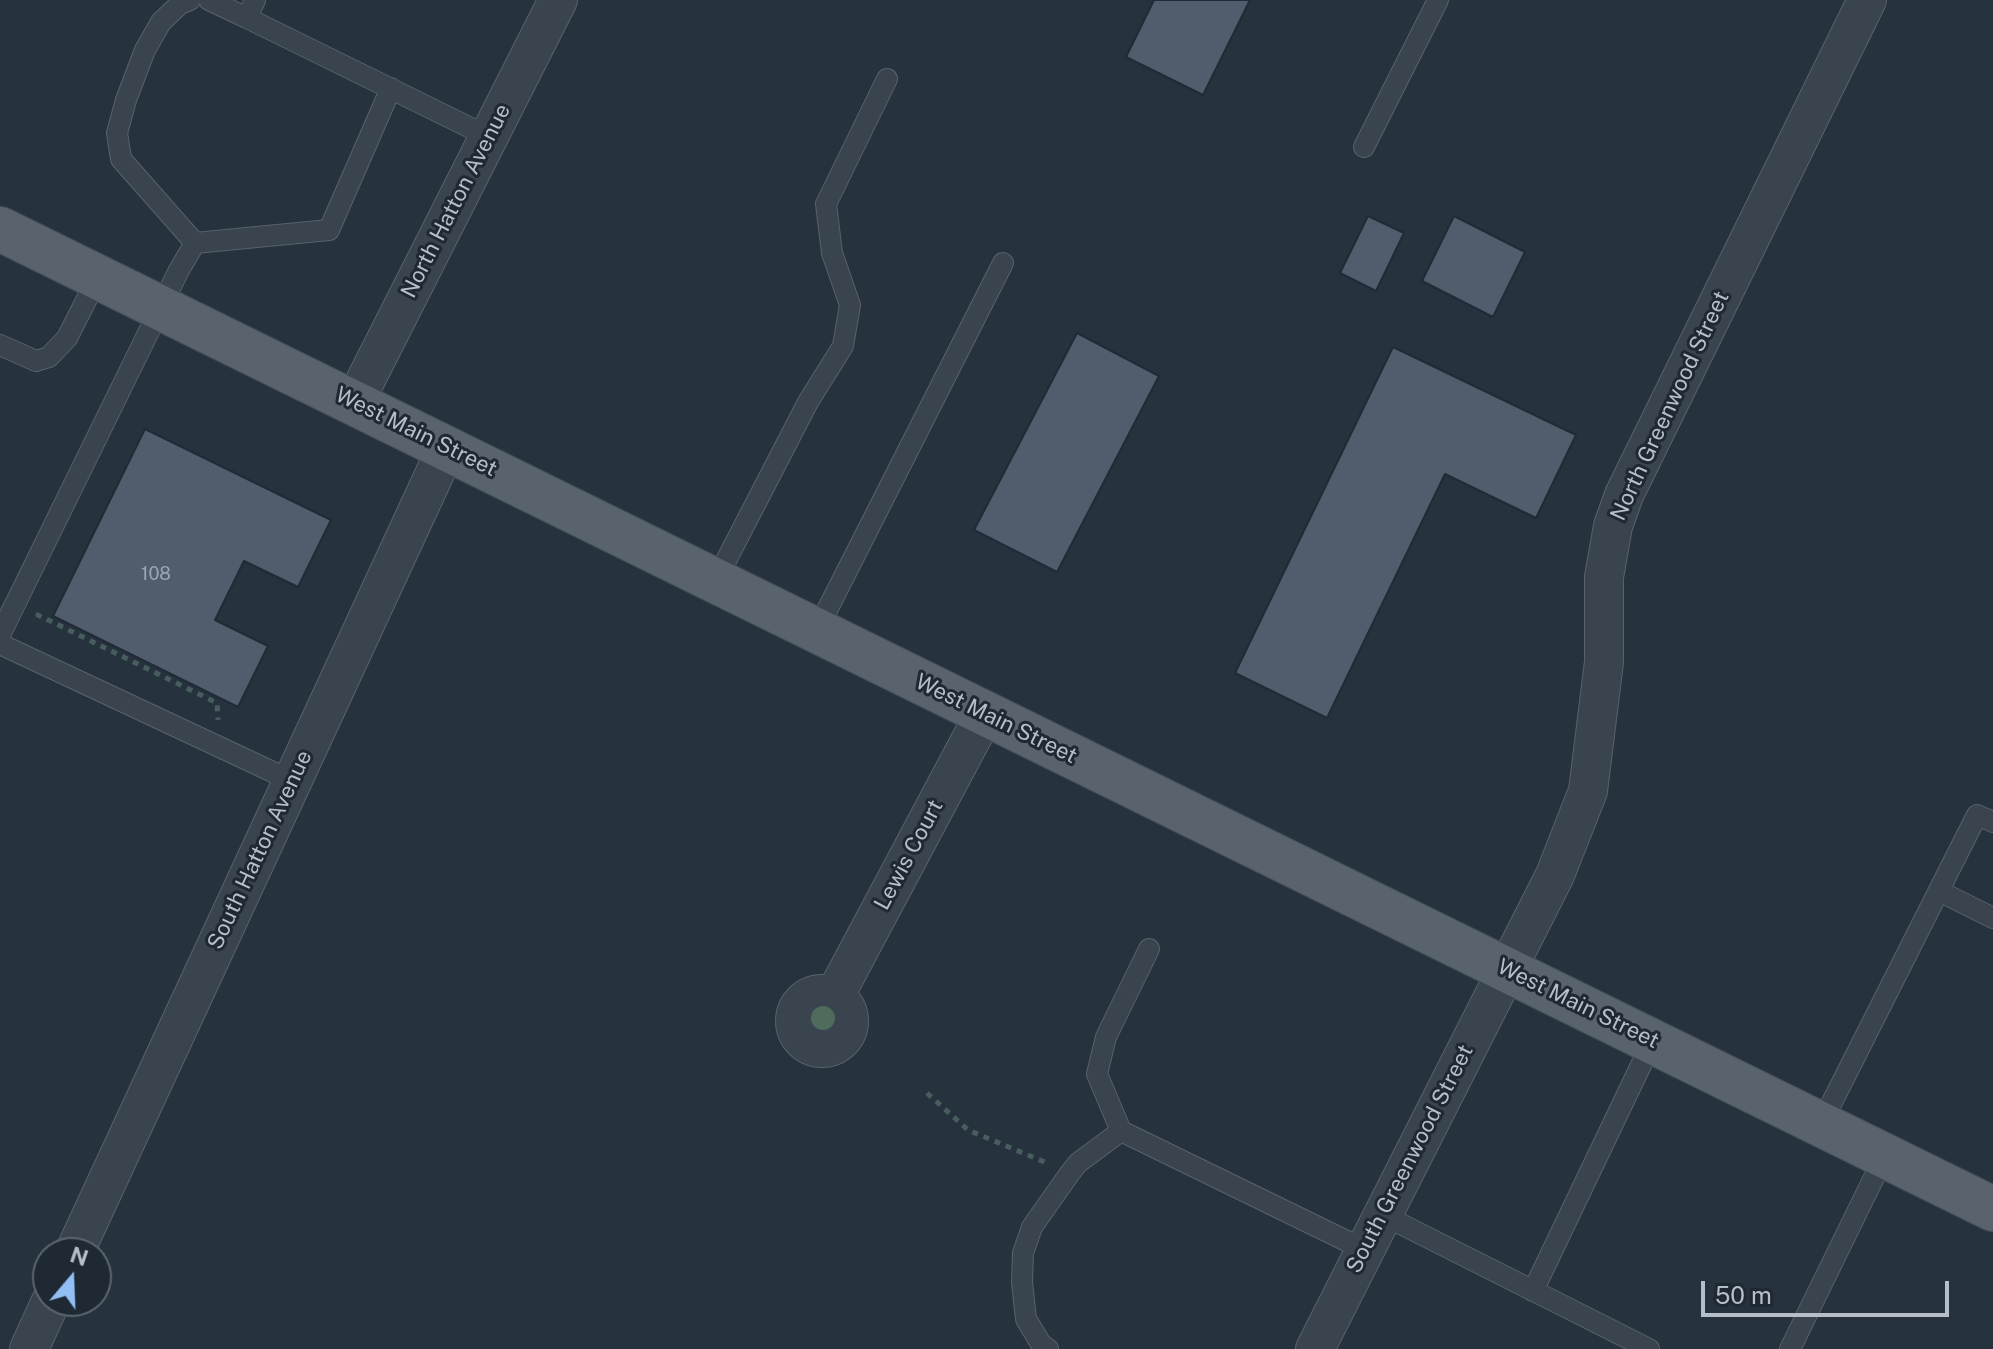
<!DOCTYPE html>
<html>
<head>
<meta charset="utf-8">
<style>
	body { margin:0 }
	#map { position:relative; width:1993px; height:1349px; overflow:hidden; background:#26323e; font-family:"Public Sans",sans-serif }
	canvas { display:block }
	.north { position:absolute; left:32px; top:1237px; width:80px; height:80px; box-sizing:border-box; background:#1f2933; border:2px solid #5b656f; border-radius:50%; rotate:19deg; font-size:22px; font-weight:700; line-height:32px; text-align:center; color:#b6bfc9 }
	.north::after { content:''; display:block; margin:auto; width:28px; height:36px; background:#91bef3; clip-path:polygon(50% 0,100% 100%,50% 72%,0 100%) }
	.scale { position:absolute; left:1701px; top:1281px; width:248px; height:36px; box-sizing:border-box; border:4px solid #b6bfc9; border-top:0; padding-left:10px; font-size:24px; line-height:28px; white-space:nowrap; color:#b6bfc9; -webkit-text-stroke:6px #1f2933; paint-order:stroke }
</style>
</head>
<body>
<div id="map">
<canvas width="1993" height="1349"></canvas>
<div class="north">N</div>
<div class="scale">50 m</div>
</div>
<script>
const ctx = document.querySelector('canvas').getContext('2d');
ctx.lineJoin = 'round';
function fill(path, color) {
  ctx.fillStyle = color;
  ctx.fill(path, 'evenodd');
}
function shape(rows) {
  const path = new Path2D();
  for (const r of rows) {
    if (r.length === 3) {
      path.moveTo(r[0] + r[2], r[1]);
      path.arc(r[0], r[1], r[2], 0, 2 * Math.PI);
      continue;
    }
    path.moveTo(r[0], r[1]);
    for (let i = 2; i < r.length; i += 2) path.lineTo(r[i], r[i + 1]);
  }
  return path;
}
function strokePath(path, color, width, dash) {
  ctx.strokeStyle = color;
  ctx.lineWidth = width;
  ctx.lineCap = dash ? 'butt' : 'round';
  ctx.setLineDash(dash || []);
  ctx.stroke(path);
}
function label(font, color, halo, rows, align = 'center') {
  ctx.font = font + ' "Public Sans",sans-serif';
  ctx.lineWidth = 6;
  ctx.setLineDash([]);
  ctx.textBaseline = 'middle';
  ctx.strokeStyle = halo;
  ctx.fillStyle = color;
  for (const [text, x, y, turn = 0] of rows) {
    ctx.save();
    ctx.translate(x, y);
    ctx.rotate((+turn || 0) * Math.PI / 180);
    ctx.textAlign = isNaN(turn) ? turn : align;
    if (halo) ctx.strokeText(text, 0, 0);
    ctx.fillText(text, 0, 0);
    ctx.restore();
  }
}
const building = shape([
	[1154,0,1250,0,1203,95,1126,57,1154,0],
	[1368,216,1404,233,1376,291,1340,273,1368,216],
	[1454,216,1525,252,1493,317,1422,281,1454,216],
	[1077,333,1159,376,1057,572,974,530,1077,333],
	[1393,347,1576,435,1536,518,1445,474,1327,718,1235,673,1393,347],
	[145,429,331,520,298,587,244,561,215,620,268,646,238,707,53,616,145,429]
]);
fill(building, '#515d6c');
strokePath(building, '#212b35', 2);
const service = shape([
	[190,0,180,4,161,22,145,50,126,100,117,133,121,159,195,243],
	[209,0,247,18],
	[255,0,247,18,489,137],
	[1364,147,1438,0],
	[0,345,36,361,49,357,67,338,98,277],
	[716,580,808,402,843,346,850,305,832,253,826,204,887,79],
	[817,630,1003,263],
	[0,635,179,270,195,243,329,230,391,88],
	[0,644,292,781],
	[1939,891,1993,918],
	[1149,949,1106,1037,1097,1074,1121,1131,1365,1250],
	[1821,1124,1977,815,1993,822],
	[1383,1215,1649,1349],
	[1533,1291,1653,1040],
	[1048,1349,1041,1344,1026,1319,1022,1282,1023,1253,1032,1227,1070,1173,1078,1163,1121,1131],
	[1790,1349,1885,1155]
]);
const minor = shape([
	[355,401,558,0],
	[822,1021,27],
	[834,997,985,713],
	[74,1253,447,447],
	[29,1349,51,1301],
	[1315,1349,1555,875,1588,791,1604,662,1604,577,1613,526,1624,495,1867,0]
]);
const primary = shape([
	[0,229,1993,1209]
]);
strokePath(service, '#58626c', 22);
strokePath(minor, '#58626c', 40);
strokePath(primary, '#434d57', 46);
strokePath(shape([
	[39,613,38,615,217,703,218,720],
	[927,1093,968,1130,1047,1163]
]), '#485d5e', 5, [6, 6]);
strokePath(service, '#3a444e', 20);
strokePath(minor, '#3a444e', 38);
strokePath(primary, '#58636e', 44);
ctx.fillStyle = '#4e6b5c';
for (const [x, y] of [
	[823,1018]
]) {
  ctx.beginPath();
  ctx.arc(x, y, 12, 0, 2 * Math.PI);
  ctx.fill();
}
label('18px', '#9da6b2', null, [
	["108",156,574]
]);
label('22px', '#b6bfc9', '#1f2933', [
	["North Hatton Avenue",456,201,-63],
	["North Greenwood Street",1670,406,-65],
	["West Main Street",416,432,26],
	["West Main Street",996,719,26],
	["South Hatton Avenue",260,850,-65],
	["Lewis Court",909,855,-62],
	["West Main Street",1578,1004,26],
	["South Greenwood Street",1410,1159,-63]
]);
</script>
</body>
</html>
